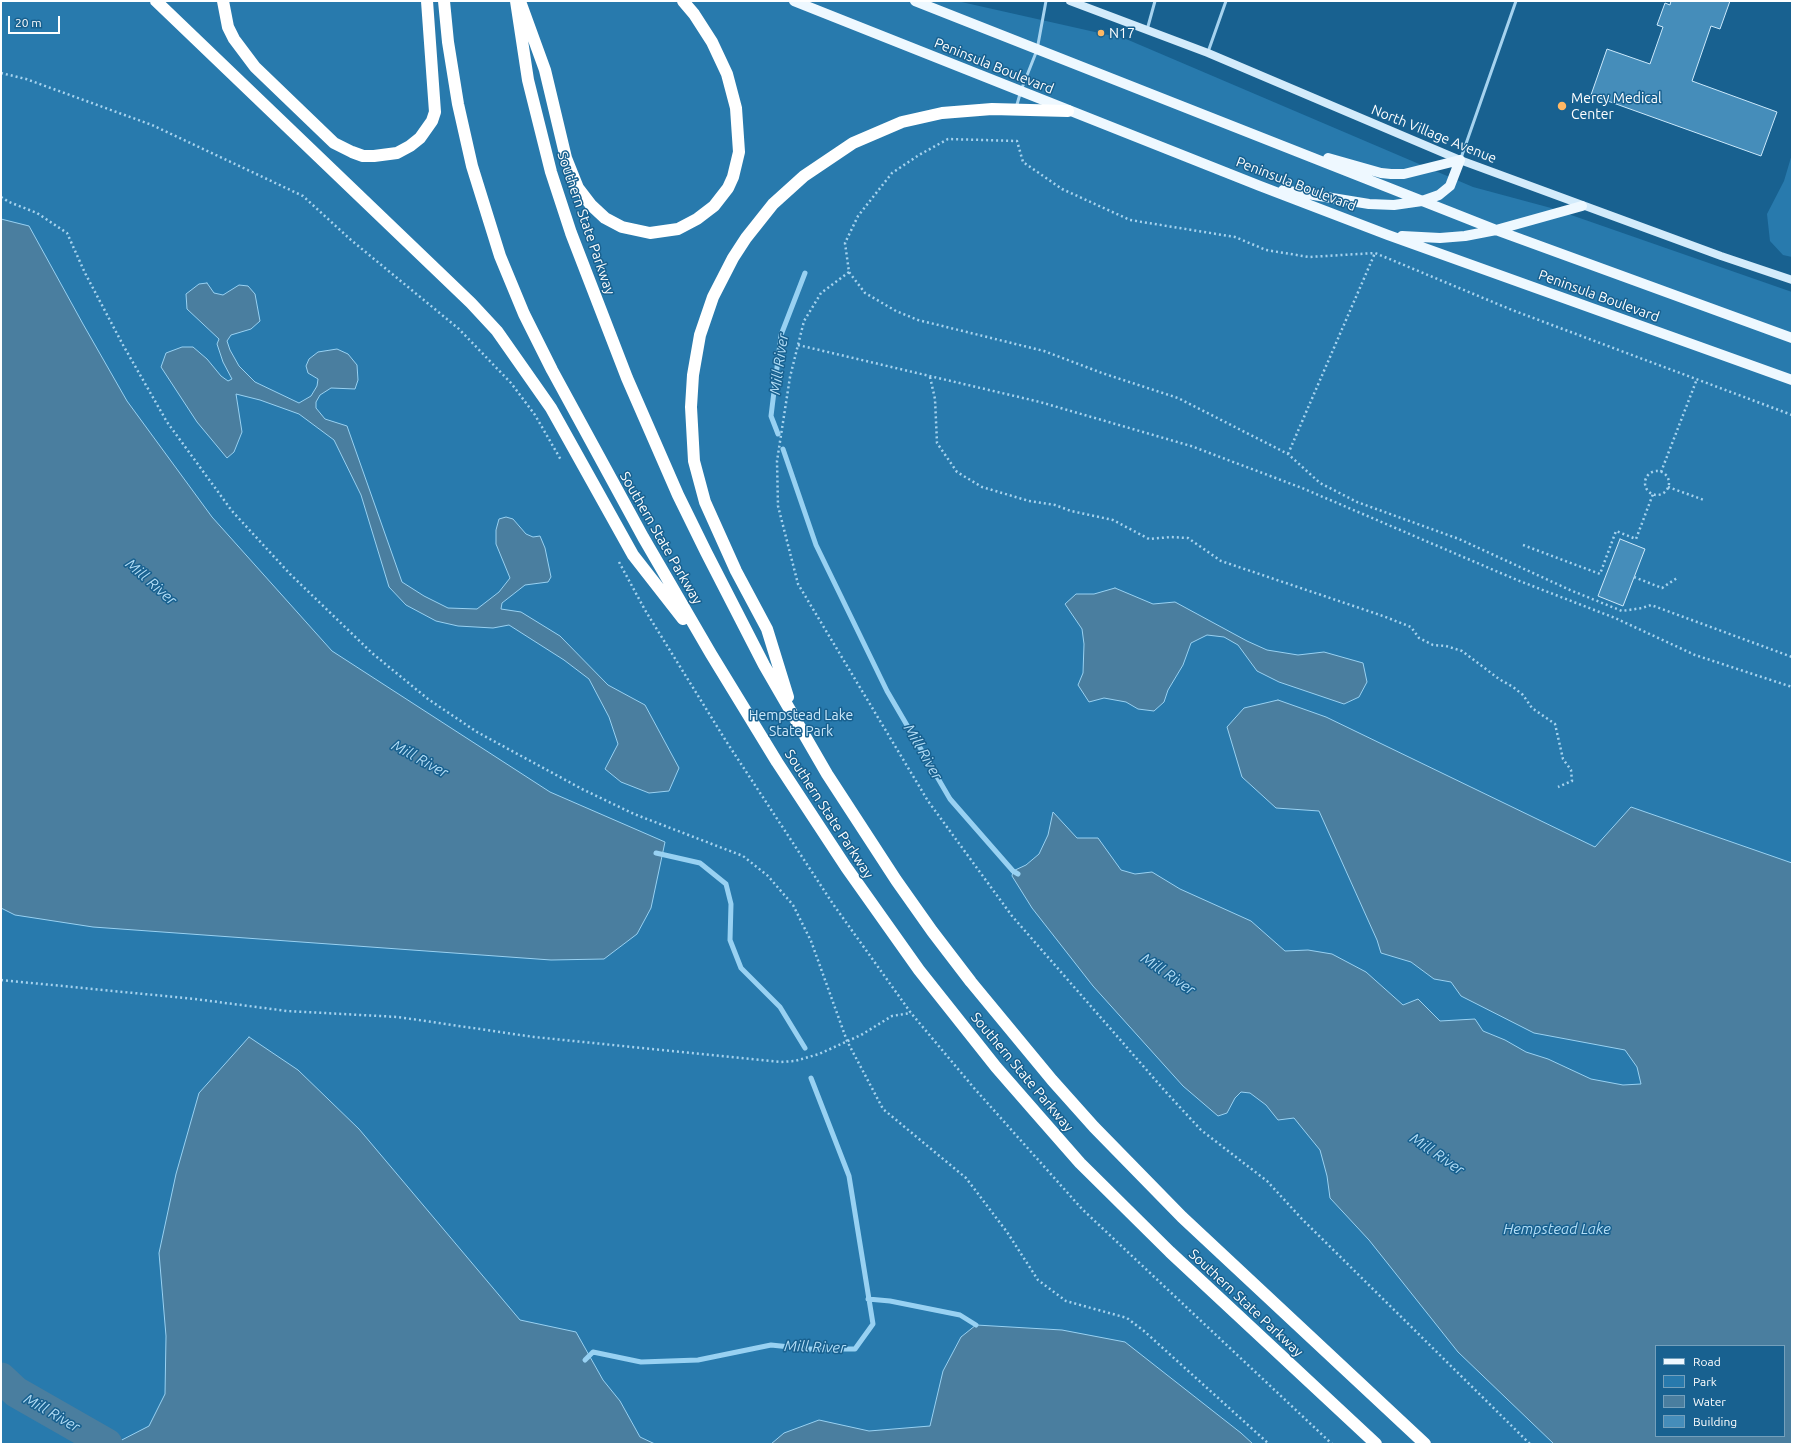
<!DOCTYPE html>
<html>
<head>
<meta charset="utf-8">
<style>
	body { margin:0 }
	#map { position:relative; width:1793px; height:1445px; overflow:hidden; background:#186190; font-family:Ubuntu,sans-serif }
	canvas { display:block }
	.frame { position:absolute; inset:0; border:2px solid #fff; pointer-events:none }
	.legend { position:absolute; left:1655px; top:1345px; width:130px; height:92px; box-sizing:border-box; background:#186190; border:1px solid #74a0bc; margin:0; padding:5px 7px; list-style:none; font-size:12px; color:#fff }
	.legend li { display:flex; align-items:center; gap:8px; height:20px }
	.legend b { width:20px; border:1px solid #74a0bc }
	.scale { position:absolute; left:8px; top:16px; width:52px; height:18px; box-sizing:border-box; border:2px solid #fff; border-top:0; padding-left:5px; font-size:12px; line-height:14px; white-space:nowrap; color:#fff; -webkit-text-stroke:3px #186190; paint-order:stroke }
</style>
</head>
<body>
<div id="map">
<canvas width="1793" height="1445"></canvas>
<div class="frame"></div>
<ul class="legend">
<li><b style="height:5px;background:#eef8ff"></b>Road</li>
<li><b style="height:11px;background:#287aad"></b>Park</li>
<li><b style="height:11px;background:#4a7e9f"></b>Water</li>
<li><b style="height:11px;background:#458dba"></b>Building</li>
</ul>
<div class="scale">20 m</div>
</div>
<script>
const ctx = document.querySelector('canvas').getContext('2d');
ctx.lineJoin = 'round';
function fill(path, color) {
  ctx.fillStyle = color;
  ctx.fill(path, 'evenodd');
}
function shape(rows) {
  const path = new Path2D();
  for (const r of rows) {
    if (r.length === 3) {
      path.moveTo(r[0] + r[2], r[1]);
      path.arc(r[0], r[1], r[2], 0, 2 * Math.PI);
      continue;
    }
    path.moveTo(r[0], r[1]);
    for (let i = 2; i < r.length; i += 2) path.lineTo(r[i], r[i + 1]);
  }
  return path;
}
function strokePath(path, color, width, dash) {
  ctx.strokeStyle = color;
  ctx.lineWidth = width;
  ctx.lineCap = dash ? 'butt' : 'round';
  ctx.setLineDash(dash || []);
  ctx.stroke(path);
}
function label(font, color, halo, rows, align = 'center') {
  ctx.font = font + ' Ubuntu,sans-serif';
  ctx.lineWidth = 3;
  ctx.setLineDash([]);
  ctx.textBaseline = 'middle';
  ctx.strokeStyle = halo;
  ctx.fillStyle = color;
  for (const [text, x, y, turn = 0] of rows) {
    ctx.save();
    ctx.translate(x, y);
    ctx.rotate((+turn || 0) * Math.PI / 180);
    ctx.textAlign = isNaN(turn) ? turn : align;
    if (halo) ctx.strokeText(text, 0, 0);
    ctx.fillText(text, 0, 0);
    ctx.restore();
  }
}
fill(shape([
	[1,1,957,1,1126,39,1473,187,1551,208,1792,292,1792,1444,1,1444],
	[1656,1346,1784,1346,1784,1436,1656,1436],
	[1792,154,1792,257,1783,255,1770,241,1767,214,1784,181]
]), '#287aad');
const water = shape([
	[1,219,29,226,83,324,127,401,212,517,332,651,550,792,665,842,651,908,637,934,604,959,551,960,93,927,15,915,1,908,1,219],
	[207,283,214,293,223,295,239,285,248,286,255,294,260,321,251,329,231,335,227,341,230,350,239,366,255,382,299,403,311,396,317,386,318,379,308,373,306,366,309,359,318,352,337,349,348,354,357,365,358,380,355,389,331,388,320,395,316,402,316,408,325,419,347,426,402,582,424,596,448,608,477,609,499,592,510,578,496,544,496,530,499,519,506,517,513,519,526,534,533,537,540,536,545,548,551,577,548,582,525,585,502,603,501,609,521,612,560,636,608,685,645,705,679,768,669,791,649,793,621,782,605,769,618,744,609,717,589,679,564,660,509,625,493,628,458,626,436,621,406,605,389,587,361,495,334,440,299,414,260,400,236,394,242,432,234,452,227,458,197,422,161,367,166,353,182,347,193,347,207,359,221,376,228,381,232,379,223,362,217,344,219,339,187,309,186,294,199,284,207,283],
	[1115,588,1153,604,1175,602,1247,641,1267,650,1298,655,1324,652,1363,663,1367,682,1359,697,1344,704,1279,682,1257,671,1238,645,1224,637,1207,635,1191,643,1183,665,1168,690,1164,702,1154,711,1138,709,1126,702,1104,698,1089,702,1078,685,1083,673,1084,644,1082,629,1065,604,1076,594,1094,594,1115,588],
	[1278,700,1326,717,1595,847,1631,807,1792,863,1792,1444,1554,1444,1458,1352,1369,1240,1330,1198,1327,1176,1320,1150,1294,1118,1278,1120,1266,1105,1250,1093,1241,1092,1235,1098,1227,1113,1218,1116,1183,1086,1093,986,1032,908,1012,876,1013,871,1026,865,1039,854,1048,835,1053,812,1077,838,1098,838,1121,870,1135,874,1152,872,1180,889,1251,921,1285,951,1308,950,1332,954,1366,972,1403,1005,1418,999,1440,1021,1475,1019,1483,1031,1505,1040,1526,1052,1548,1059,1591,1079,1623,1085,1641,1084,1637,1067,1625,1050,1534,1033,1461,996,1451,982,1434,979,1411,962,1381,953,1377,940,1319,811,1276,808,1242,777,1227,727,1244,708,1278,700],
	[1656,1346,1784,1346,1784,1436,1656,1436,1656,1346],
	[249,1037,298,1070,359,1129,520,1320,576,1332,603,1380,620,1401,640,1437,655,1444,114,1444,149,1426,165,1394,166,1336,159,1253,176,1174,199,1093,249,1037],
	[976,1325,1062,1330,1125,1342,1241,1433,1253,1444,771,1444,784,1433,819,1420,869,1431,930,1426,943,1371,961,1337,976,1325]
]);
fill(water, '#4a7e9f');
strokePath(water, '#98d1f2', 1);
strokePath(shape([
	[778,434,771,416,781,335,805,273],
	[783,449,816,545,887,691,950,799,1013,871,1018,874],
	[656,853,700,863,726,884,731,904,730,940,741,968,780,1007,805,1048],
	[868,1299,890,1301,960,1315,976,1325],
	[585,1360,593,1352,641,1362,698,1360,771,1345,809,1349,855,1349,873,1324,849,1176,811,1078]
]), '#98d1f2', 5);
strokePath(shape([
	[1,1378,16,1392,107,1444]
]), '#4a7e9f', 31);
const building = shape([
	[1671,1,1730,1,1720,29,1711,26,1692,81,1777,112,1761,156,1591,95,1607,49,1650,64,1663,27,1657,25,1665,3,1670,5,1671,1],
	[1620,539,1645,549,1623,606,1598,596,1620,539]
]);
fill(building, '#458dba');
strokePath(building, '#cce9fb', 1);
strokePath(shape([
	[1,73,26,79,152,125,303,196,351,240,459,329,511,383,535,415,561,460],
	[1,197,9,202,37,213,67,233,85,273,123,345,167,422,232,511,290,574,372,653,428,699,477,732,582,789,634,814,743,856,768,876,793,905,811,941,847,1041,883,1109,966,1178,1007,1232,1038,1280,1066,1301,1127,1318,1144,1331,1269,1444],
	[849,272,821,293,804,321,790,377,777,461,778,506,798,584,928,801,1012,916,1165,1091,1201,1130,1267,1181,1302,1219,1530,1444],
	[798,345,1040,402,1191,446,1302,488,1517,580,1615,618,1695,655,1792,687],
	[930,377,935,399,937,443,957,472,982,487,1029,501,1055,505,1071,511,1113,520,1149,539,1171,537,1188,538,1221,561,1383,616,1411,627,1419,638,1433,645,1446,646,1462,651,1499,679,1513,687,1523,695,1532,708,1555,724,1563,759,1571,770,1572,781,1558,787],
	[1792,415,1512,310,1375,253,1309,257,1266,250,1235,237,1130,220,1062,189,1023,162,1017,141,948,139,919,155,892,173,858,216,845,243,849,272,865,293,896,311,918,320,1044,351,1102,373,1178,398,1288,454,1320,483,1357,502,1459,539,1570,590,1622,611,1642,608,1651,605,1792,657],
	[1288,454,1375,253],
	[1657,483,12],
	[1661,472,1697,379],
	[1668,487,1704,500],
	[1523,545,1600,574,1616,531,1636,539,1653,494],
	[619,562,645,610,726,741,833,904,911,1013,974,1088,1082,1209,1332,1444],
	[1634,577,1662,588,1677,578],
	[1,980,195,999,287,1011,398,1017,534,1037,781,1062,795,1061,819,1054,861,1035,892,1016,911,1013]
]), '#a6d3ef', 2.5, [2, 3]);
strokePath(shape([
	[1147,30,1155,1],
	[1208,52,1226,1],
	[1022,88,1037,50,1046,1],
	[1016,108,1020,94],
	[1461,158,1516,1]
]), '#a6d3ef', 3);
strokePath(shape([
	[1070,1,1208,53,1460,160,1721,256,1792,280]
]), '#d3ebfb', 8);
strokePath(shape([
	[794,1,1260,186,1388,235,1792,380],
	[915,1,1496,230,1792,338],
	[1328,158,1381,173,1391,174,1404,174,1460,160],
	[1283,190,1369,204,1394,205,1422,201,1439,195,1450,186,1460,160],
	[1402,236,1440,238,1465,236,1496,230,1582,206]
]), '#eef8ff', 10);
strokePath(shape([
	[156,1,471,303,497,331,551,408,633,555,683,619],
	[223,1,228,27,234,39,255,67,334,143,352,152,363,156,374,156,397,153,410,146,420,138,432,121,435,112,427,1],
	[444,1,448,42,458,104,472,166,500,256,524,314,552,370,643,537,711,654,777,762,846,867,919,970,996,1067,1037,1114,1080,1163,1170,1252,1376,1444],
	[516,1,528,80,551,172,571,233,627,378,678,495,706,552,764,665,827,774,896,880,932,931,971,982,1052,1080,1094,1127,1182,1217,1425,1444],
	[521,4,545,70,566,158,578,188,591,205,605,218,622,227,650,233,678,229,697,219,714,206,728,188,733,177,739,152,736,108,727,74,712,42,694,14,683,1],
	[788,697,767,629,736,571,705,502,694,461,691,407,693,375,700,335,713,297,733,258,746,238,773,204,804,176,853,143,902,122,942,113,992,109,1068,111]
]), '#fff', 12);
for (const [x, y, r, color] of [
	[1101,33,4,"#ffb864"],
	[1562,106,5,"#ffb864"]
]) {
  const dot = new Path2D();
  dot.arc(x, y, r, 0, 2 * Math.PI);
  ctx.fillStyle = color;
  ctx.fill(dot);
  strokePath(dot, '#186190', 1.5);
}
label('14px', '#fff', '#186190', [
	["N17",1109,33],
	["Mercy Medical",1571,98],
	["Center",1571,114]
], 'left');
label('14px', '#fff', '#186190', [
	["Peninsula Boulevard",994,66,22],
	["North Village Avenue",1434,134,22],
	["Peninsula Boulevard",1296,184,21],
	["Southern State Parkway",586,223,71],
	["Peninsula Boulevard",1599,296,20],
	["Southern State Parkway",661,538,60],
	["Southern State Parkway",829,814,57],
	["Southern State Parkway",1022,1072,50],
	["Southern State Parkway",1246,1303,43]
]);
label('14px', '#cce9fb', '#186190', [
	["Hempstead Lake",801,715],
	["State Park",801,731]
]);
label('italic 15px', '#b2ddf6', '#186190', [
	["Mill River",779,364,-82],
	["Mill River",151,582,41],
	["Mill River",923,752,60],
	["Mill River",420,759,29],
	["Mill River",1168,974,34],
	["Mill River",1437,1154,34],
	["Hempstead Lake",1557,1229],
	["Mill River",815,1347,2],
	["Mill River",52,1413,30]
]);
</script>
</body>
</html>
